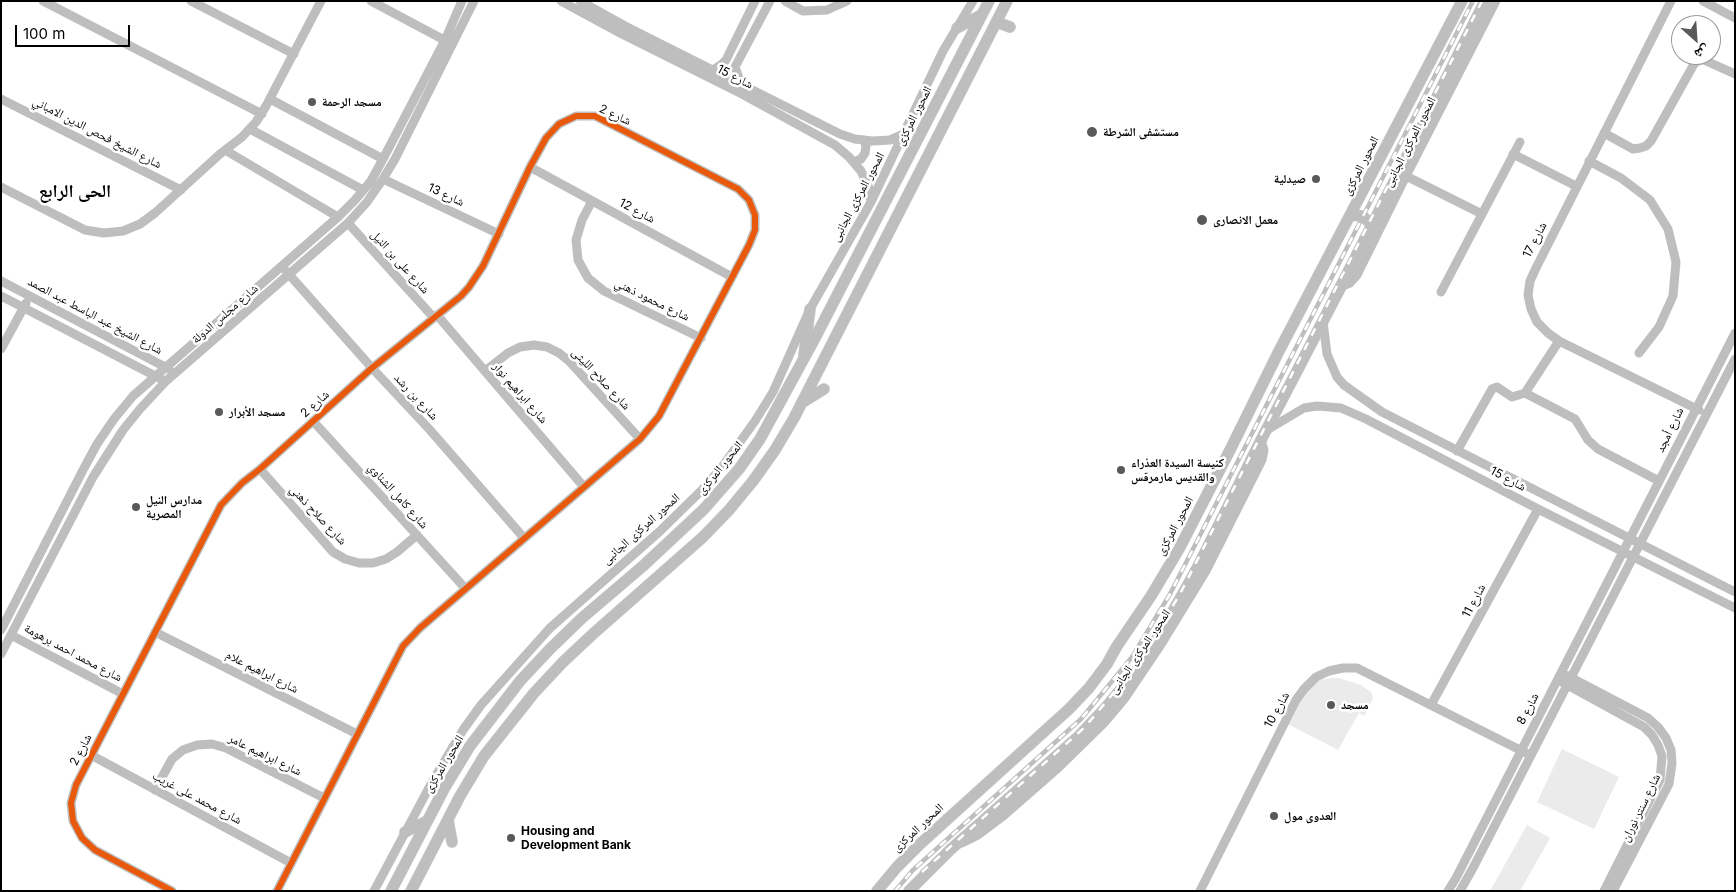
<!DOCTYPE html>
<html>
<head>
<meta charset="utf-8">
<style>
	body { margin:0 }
	#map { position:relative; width:1736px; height:892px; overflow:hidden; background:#fff; font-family:Inter,"Noto Naskh Arabic",sans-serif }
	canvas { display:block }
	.frame { position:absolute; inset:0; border:2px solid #000; pointer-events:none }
	.north { position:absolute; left:1671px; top:15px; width:50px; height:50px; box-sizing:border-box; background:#fff; border:1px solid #999; border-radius:50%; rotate:154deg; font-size:14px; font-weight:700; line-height:20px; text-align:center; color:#000 }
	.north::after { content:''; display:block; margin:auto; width:18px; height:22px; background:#595959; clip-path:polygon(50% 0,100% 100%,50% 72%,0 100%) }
	.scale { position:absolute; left:15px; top:25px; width:115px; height:22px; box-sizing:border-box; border:2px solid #000; border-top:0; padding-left:6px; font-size:15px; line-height:18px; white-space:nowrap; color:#000; -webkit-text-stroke:4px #fff; paint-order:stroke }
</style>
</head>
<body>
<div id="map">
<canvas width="1736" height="892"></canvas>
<div class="frame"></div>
<div class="north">ش</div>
<div class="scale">100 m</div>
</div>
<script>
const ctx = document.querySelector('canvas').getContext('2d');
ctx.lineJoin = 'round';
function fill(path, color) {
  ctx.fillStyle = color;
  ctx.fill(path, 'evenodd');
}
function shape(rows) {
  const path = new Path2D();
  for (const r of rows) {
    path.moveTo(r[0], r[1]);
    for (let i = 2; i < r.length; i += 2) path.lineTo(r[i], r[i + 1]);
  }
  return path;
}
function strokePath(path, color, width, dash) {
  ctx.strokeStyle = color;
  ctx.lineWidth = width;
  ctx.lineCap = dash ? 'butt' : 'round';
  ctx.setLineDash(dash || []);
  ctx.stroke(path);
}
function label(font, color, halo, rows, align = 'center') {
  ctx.font = font + ' Inter,"Noto Naskh Arabic",sans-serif';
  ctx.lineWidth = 5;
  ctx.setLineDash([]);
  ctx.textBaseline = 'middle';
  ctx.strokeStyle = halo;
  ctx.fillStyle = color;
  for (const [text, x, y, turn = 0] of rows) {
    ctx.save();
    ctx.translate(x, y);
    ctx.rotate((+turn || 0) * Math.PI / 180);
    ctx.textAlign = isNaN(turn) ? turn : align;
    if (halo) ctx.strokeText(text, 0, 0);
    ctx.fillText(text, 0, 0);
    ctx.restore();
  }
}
fill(shape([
	[1332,678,1339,678,1361,685,1371,692,1373,698,1364,716,1359,713,1338,750,1284,722,1304,691,1319,680],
	[1562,749,1619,777,1594,829,1537,802],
	[1527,825,1550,838,1520,891,1490,891]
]), '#ebebeb');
const major = shape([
	[996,22,1010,27],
	[957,28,981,15],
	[1351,215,1362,216,1373,225],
	[804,355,810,309],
	[803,402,824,389],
	[448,820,452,842],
	[405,832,427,821],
	[391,891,444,789,470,746,520,681,550,649,582,618,643,566,704,509,739,469,760,439,814,340,989,1],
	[411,891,460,796,484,756,534,693,563,662,594,633,703,537,729,510,753,481,775,450,794,418,1007,1],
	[877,891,897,867,919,845,1069,709,1089,688,1107,664,1117,646,1151,596,1179,549,1230,450,1279,351,1462,1],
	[909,891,951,849,1078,737,1109,704,1147,657,1198,567,1261,440,1368,235,1485,1]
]);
strokePath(major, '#dbdbdb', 12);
strokePath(shape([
	[43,1,262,114],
	[191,1,294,54],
	[371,1,448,42],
	[561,1,620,33,742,94,835,145,849,157,861,171,869,188,871,202],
	[580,1,625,26,840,134,855,139,872,141,890,140,904,134],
	[785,1,803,11,827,10,847,1],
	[1671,1,1536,268,1530,281,1528,295,1531,309,1537,322,1548,333,1559,341,1699,410],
	[1703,1,1735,18],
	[713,70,722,64,726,60,755,1],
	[741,84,735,67,770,1],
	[1,99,181,190],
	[270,99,383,159],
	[250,129,363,190],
	[1604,133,1633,149,1640,148,1646,146,1651,141,1694,64,1699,60,1704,60,1735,74],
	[225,150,338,217],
	[1513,154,1576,186],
	[1589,161,1621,178,1650,200,1668,229,1676,262,1673,296,1659,327,1639,353],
	[854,162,861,159,865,153,866,146,864,140],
	[530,167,732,277],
	[1406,176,1482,214],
	[383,179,499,234],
	[1,187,85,230,104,233,123,231,140,224,155,213,220,154,242,137,256,122,266,106,321,1],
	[592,201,582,220,576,240,578,260,588,278,604,291,701,338],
	[348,223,434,318],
	[286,271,372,368,430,430,524,538],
	[1,281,169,369],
	[1340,287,1350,283,1357,275,1406,176,1496,1],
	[1441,292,1520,142],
	[1,296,161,379],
	[437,315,584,487],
	[1323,322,1327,354,1337,377,1344,385,1382,412,1735,592],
	[1,349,26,303],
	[485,371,508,353,520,347,534,345,547,347,559,353,569,361,640,439],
	[1525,393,1575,419,1588,440,1598,449,1659,481],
	[313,421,465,588],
	[1267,430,1304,408,1317,406,1341,408,1366,419,1538,509,1735,608],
	[1457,451,1492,389,1497,387,1512,397,1525,393,1559,341],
	[260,469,333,552,345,559,359,563,373,563,386,559,397,552,417,535],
	[1,630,83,470,97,444,114,419,133,396,338,217,355,200,371,181,383,159,445,40,462,1],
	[155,632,357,734],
	[11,635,123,694],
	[1,654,93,477,123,430,140,409,166,381,348,223,367,202,383,179,395,159,474,1],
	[1566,675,1648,718,1658,727,1666,738,1671,750,1672,763,1669,784,1613,891],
	[1562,682,1644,727,1652,735,1658,745,1662,756,1660,780,1604,891],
	[1431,705,1538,509],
	[91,755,291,863],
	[155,790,172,759,183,750,197,745,212,744,226,748,324,798],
	[962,843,978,835,1002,817,1058,768,1104,723,1125,698,1162,643,1206,571,1262,460,1264,450,1261,440],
	[172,891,95,850,82,838,73,821,71,803,76,785,221,505,242,483,260,469,372,368,461,296,469,287,483,266,530,167,546,138,559,124,576,116,595,116,738,189,749,200,755,215,755,230,749,245,659,416,640,439,420,628,403,646,277,891],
	[374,891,432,782,463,730,481,705,550,628,659,532,702,490,722,467,755,421,773,392,810,309,871,202,943,51,973,1],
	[1200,891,1296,700,1304,689,1316,677,1329,671,1343,668,1357,668,1526,753],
	[1448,891,1456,878,1735,333],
	[1460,891,1473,868,1735,359]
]), '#bebebe', 9);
strokePath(major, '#bebebe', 11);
const rail = shape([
	[922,872,1085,727,1136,666,1180,594,1482,1],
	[895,891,913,870,1081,719,1132,657,1170,594,1473,1]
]);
strokePath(rail, '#bebebe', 4.5);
strokePath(rail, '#fff', 2.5, [8]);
strokePath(shape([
	[172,891,95,850,82,838,73,821,71,803,76,785,221,505,242,483,260,469,372,368,461,296,469,287,483,266,530,167,546,138,559,124,576,116,595,116,738,189,749,200,755,215,755,230,749,245,659,416,640,439,420,628,403,646,277,891]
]), '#e8590c', 6);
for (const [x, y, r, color] of [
	[312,102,5,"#595959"],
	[1092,132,6,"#595959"],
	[1316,179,5,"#595959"],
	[1202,220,6,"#595959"],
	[219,412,5,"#595959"],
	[1121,470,5,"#595959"],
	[136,507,5,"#595959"],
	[1331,705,5,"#595959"],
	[1274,816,5,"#595959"],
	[511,838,5,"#595959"]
]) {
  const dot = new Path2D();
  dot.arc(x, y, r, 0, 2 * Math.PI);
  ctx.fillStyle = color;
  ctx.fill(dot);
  strokePath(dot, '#fff', 2);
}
label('12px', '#000', '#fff', [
	["شارع 15",735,77,27],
	["شارع 2",615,115,24],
	["المحور المركزى",914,116,-63],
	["شارع الشيخ فحص الدين الامباني",97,133,27],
	["المحور المركزى الجانبى",1410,142,-63],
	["المحور المركزى",1361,166,-63],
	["شارع 13",446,195,25],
	["المحور المركزى الجانبى",858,197,-62],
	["شارع 12",637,211,28],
	["شارع 17",1535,240,-63],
	["شارع على بن النيل",400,262,48],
	["شارع محمود ذهني",652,300,26],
	["شارع مجلس الدولة",225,314,-41],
	["شارع الشيخ عبد الباسط عبد الصمد",95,316,28],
	["شارع صلاح الليثى",601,379,47],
	["شارع ابراهيم نوار",520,393,49],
	["شارع بن رشد",416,397,47],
	["شارع 2",315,404,-42],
	["شارع أمجد",1670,430,-64],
	["المحور المركزى",720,468,-51],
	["شارع 15",1508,479,28],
	["شارع كامل الشناوي",398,496,48],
	["شارع صلاح ذهني",318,515,47],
	["المحور المركزى",1175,526,-62],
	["المحور المركزى الجانبى",641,529,-42],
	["شارع 11",1474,601,-62],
	["المحور المركزى الجانبى",1140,652,-56],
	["شارع محمد احمد برهومة",73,653,28],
	["شارع ابراهيم علام",262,672,27],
	["شارع 8",1528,709,-63],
	["شارع 10",1277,710,-61],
	["شارع 2",81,750,-63],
	["شارع ابراهيم عامر",265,755,26],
	["المحور المركزى",444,764,-59],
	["شارع محمد على غريب",197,798,28],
	["شارع سنتر نوران",1641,808,-64],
	["المحور المركزى",918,828,-43]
]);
label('bold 12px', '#000', '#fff', [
	["مسجد الرحمة",322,102],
	["مستشفى الشرطة",1103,132],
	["صيدلية",1306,179,"right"],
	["معمل الانصارى",1213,220],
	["مسجد الأبرار",229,412],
	["كنيسة السيدة العذراء",1131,463],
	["والقديس مارمرقس",1131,477],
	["مدارس النيل",146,500],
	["المصرية",146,514],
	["مسجد",1341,705],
	["العدوى مول",1284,816],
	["Housing and",521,831],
	["Development Bank",521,845]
], 'left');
label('bold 18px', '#000', '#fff', [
	["الحى الرابع",75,192]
]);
</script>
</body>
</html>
